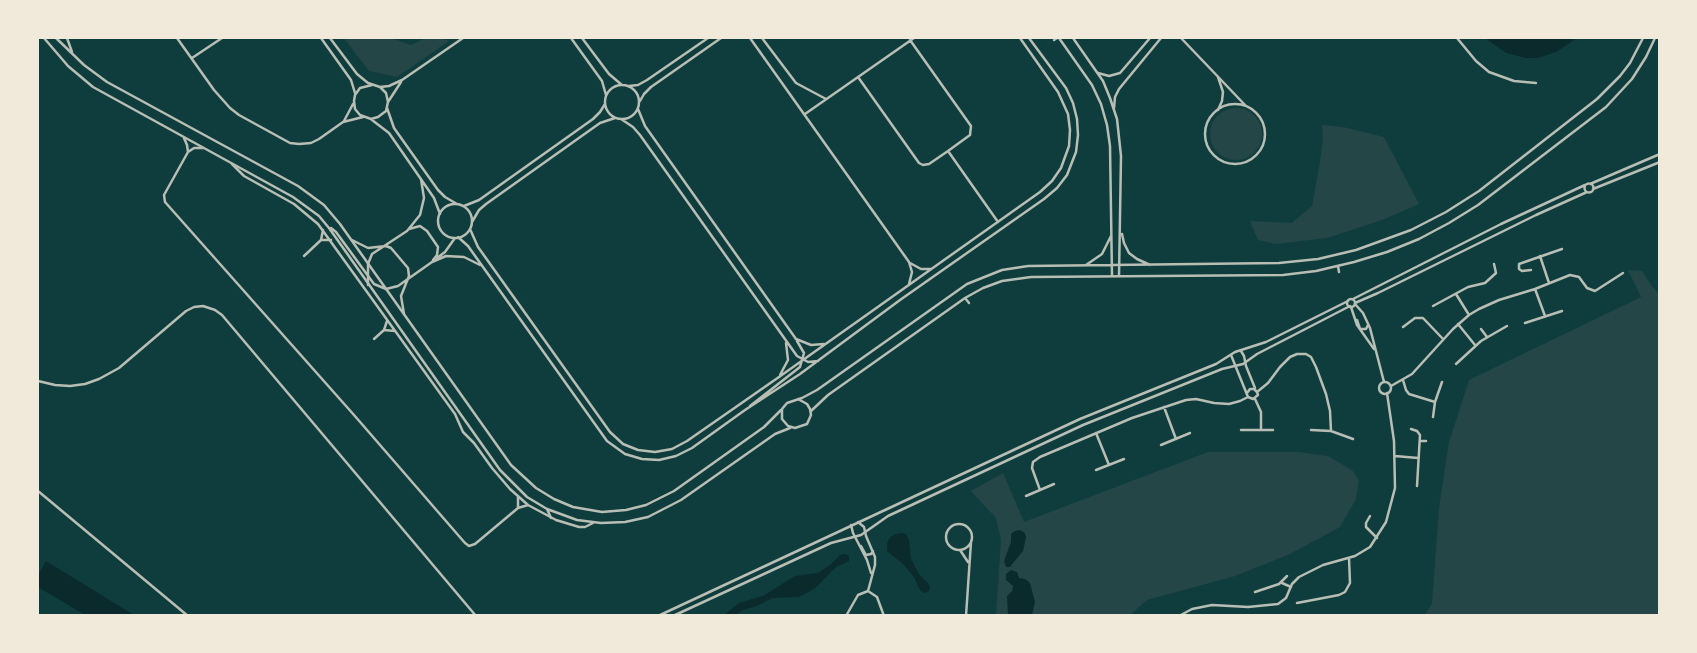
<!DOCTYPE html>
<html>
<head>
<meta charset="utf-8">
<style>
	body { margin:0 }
	#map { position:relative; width:1697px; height:653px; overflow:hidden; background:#0f3d3e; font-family:Poppins,sans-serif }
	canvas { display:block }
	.frame { position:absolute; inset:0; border:39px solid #f1e9da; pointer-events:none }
</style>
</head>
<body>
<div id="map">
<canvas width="1697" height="653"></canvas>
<div class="frame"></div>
</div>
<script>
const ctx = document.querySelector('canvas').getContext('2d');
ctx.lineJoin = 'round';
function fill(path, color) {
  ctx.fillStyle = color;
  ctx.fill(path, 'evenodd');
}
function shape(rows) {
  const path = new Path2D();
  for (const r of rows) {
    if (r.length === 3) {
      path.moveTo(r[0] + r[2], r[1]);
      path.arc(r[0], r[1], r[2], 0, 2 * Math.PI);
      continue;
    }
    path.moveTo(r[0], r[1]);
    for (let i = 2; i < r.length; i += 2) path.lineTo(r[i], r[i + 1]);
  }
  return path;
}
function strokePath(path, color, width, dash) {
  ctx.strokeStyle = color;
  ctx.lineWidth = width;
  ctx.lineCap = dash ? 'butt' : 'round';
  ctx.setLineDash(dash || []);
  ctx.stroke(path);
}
fill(shape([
	[344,38,391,38,411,45,426,38,441,38,449,41,397,77,369,71],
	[1236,134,26],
	[1322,125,1343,127,1384,137,1419,204,1382,220,1327,238,1276,244,1258,240,1250,221,1292,223,1312,206,1319,168,1323,139],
	[1628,270,1642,271,1652,286,1659,294,1659,615,1425,615,1432,604,1439,508,1449,442,1469,380,1641,297],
	[1208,452,1298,452,1328,456,1352,470,1359,480,1356,499,1340,527,1290,554,1235,576,1147,600,1129,616,996,615,1001,540,996,518,971,491,1003,473,1024,522]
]), '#244646');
fill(shape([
	[1485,38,1577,38,1556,52,1538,58,1526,58,1506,53],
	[1020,530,1025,533,1026,537,1023,551,1013,563,1010,567,1006,567,1004,561,1011,542,1011,534,1015,531],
	[902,533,906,534,909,540,911,559,919,574,929,584,930,589,928,592,924,593,920,590,914,577,903,564,887,551,887,544,890,537,896,534],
	[845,554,849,556,849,561,836,567,814,589,799,597,772,598,757,606,743,610,736,615,724,615,739,603,763,596,795,576,818,573,830,565,840,555],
	[46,561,134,615,85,615,38,587,38,575],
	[1011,570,1017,572,1019,578,1025,579,1030,583,1035,602,1032,615,1008,615,1007,596,1012,591,1013,586,1006,580,1006,574]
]), '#0a2a2b');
strokePath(shape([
	[67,38,72,52],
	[177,38,214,90,230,108,239,115,290,143,299,144,311,143,319,139,343,122,363,117],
	[321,38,351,80,355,93],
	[330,38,357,74,368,83,380,87,386,93,388,102,386,111,378,117,371,119,360,115,355,109,354,101,355,95,360,88,372,85],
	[571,38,602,81,606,95],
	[582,38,609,74,622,85],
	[750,38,909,262,912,272,909,284],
	[762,38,796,83,826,99],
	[1181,38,1245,105],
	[1457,38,1476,61,1489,72,1514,81,1536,83],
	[192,58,222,38],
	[1098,73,1109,76,1120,73,1150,38],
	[858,77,919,163,923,165,929,164,948,151,970,135,971,126,910,40],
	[1218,77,1223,92,1222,101,1218,110],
	[622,102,17],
	[629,86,638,85,647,80,708,38],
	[380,87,389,86,402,80,463,38],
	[640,101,644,94,651,87,721,38],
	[388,102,401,82],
	[1235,134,30],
	[387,108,394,128,438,190,445,197,457,204],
	[1114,108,1115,97,1119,89,1161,38],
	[638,109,645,126,796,339,811,345,824,344],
	[805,114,914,38],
	[621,119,633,127,640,135,797,356,808,362,818,361],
	[372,120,389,133,434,198,440,214],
	[344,121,353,104],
	[184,138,187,145,188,152,164,195,165,202,354,415,465,543,469,546,475,544,518,508,528,505],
	[948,151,998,222],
	[188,152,194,148,203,148],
	[232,164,244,176,294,204,318,224,455,414,463,432,474,443,492,468,510,489,528,505,556,520,579,527,585,527,593,523],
	[455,221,17],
	[464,206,479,200,593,119,600,112,605,104],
	[472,222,479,210,486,204,600,123,615,118],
	[409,229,420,226,427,231,438,247,437,255,433,260],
	[470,229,478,247,610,432,623,444,638,450,655,452,672,449,687,441,779,377,1040,192,1052,181,1061,168,1069,146,1070,130,1068,114,1058,92,1020,38],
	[458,237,468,246,607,441,625,454,642,459,659,460,676,456,692,448,745,410,800,374,900,300,1044,199,1057,188,1067,175,1076,152,1078,135,1077,119,1073,103,1066,88,1029,38],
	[321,240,331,240],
	[352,240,368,248,386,246,391,248,408,268,409,276,401,296,404,314],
	[304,256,321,240,323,230],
	[1540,256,1549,283],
	[437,258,445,252,455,238],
	[910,263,921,269,931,269],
	[1531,270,1522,271,1519,269,1519,264,1562,249],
	[368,285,368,264,372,254,407,231,420,215,424,198,421,179],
	[386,289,398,286,432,262,446,256,464,257,480,265],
	[1535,289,1545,316],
	[1456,294,1469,315],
	[1355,304,1363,313,1370,328,1384,382],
	[1433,306,1468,287,1485,283,1496,273,1494,264],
	[1351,307,1357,325,1374,349],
	[1357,320,1360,329,1366,329,1368,325],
	[1525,323,1562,311],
	[1458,324,1475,345],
	[1403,327,1415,318,1423,318,1443,339],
	[1481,329,1487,337],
	[384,330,395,331],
	[374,339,384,330,387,321],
	[1241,351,1244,356,1246,366,1255,388],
	[1231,355,1248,397,1253,399,1258,395,1257,392,1254,389,1250,389,1247,393],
	[1456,364,1481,341,1507,326],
	[780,375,788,360,786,343],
	[1403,380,1406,390,1409,394,1435,402],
	[38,381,55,385,70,386,85,384,99,379,119,368,186,311,194,307,203,306,215,310,222,315,476,616],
	[1385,388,6],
	[1391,386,1412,374,1453,329,1469,315,1479,309,1499,300,1535,289,1570,275,1579,277,1587,288,1595,291,1623,273],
	[1257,392,1268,383,1280,367,1290,357,1297,354,1306,354,1311,357,1316,367,1326,394,1330,411,1331,431],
	[1255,399,1261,412,1261,430],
	[750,406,800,367,804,353,797,341],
	[1164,407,1176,439],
	[1433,417,1435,402,1442,382],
	[1411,429,1417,431,1420,435,1417,486],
	[1241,430,1273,430],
	[1311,430,1331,431,1353,439],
	[1096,433,1109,465],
	[1420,441,1426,441],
	[1161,445,1190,433],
	[1395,456,1418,458],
	[1096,470,1124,459],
	[1040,490,1032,468,1033,462,1040,457,1132,418,1186,400,1196,399,1214,403,1229,404,1240,401,1248,397],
	[1026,496,1054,484],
	[518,508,518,497],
	[1370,516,1366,523,1366,527,1377,538],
	[858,522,864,527,866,536,875,557,875,565,868,591],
	[959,537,13],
	[851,525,853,533,867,560,871,573],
	[861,546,866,555,871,554,873,551],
	[960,550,968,562],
	[1282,583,1291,587],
	[1255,592,1279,584,1287,576],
	[1297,603,1339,595,1345,592,1350,583,1349,558],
	[846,616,858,595,868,591,877,597,884,616],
	[966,616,971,542],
	[1179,616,1192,609,1212,605,1248,607,1278,604,1286,598,1292,584,1299,577,1323,565,1355,556,1370,547,1386,522,1395,488,1394,441,1387,393]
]), '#b8beb3', 2.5);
strokePath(shape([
	[44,38,68,66,93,87,293,197,319,216,329,228,500,470,527,497,547,509,577,520,601,523,625,522,648,517,681,500,775,434,790,428],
	[56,38,84,65,107,82,298,186,324,205,340,224,511,465,536,488,554,499,573,507,602,512,626,510,646,505,674,491,764,427,781,410],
	[1059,38,1092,85,1101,104,1107,125,1110,146,1112,276],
	[1073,38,1103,81,1110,98,1117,119,1121,156,1119,276],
	[1054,40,1057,38],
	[1589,188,4.5],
	[1590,184,1660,154],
	[1593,189,1660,162],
	[331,228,336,232,374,284,386,289],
	[1122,234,1124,243,1129,253,1137,259,1150,265],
	[1086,265,1102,254,1111,236],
	[1338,266,1339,272],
	[965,298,969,303],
	[1353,299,1501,224,1585,185],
	[1351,303,4],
	[1355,303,1378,293,1536,215,1587,192],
	[798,399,807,404,810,409,811,415,807,424,795,428,788,426,782,419,782,409,787,403,802,398,817,390,967,284,1002,270,1028,266,1279,263,1318,259,1356,250,1411,230,1446,212,1479,191,1597,99,1620,76,1630,63,1643,38],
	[811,411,828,395,965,298,983,288,1002,281,1031,277,1283,275,1316,271,1354,262,1387,252,1419,239,1449,223,1478,205,1606,107,1632,79,1646,57,1655,38],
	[38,491,188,616],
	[547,509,551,518],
	[658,616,1080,419,1216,364,1235,352,1266,342,1348,301],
	[673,616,831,543,861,535,888,516,1083,425,1222,369,1243,364,1257,354,1350,306]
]), '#b8beb3', 2.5);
</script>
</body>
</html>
